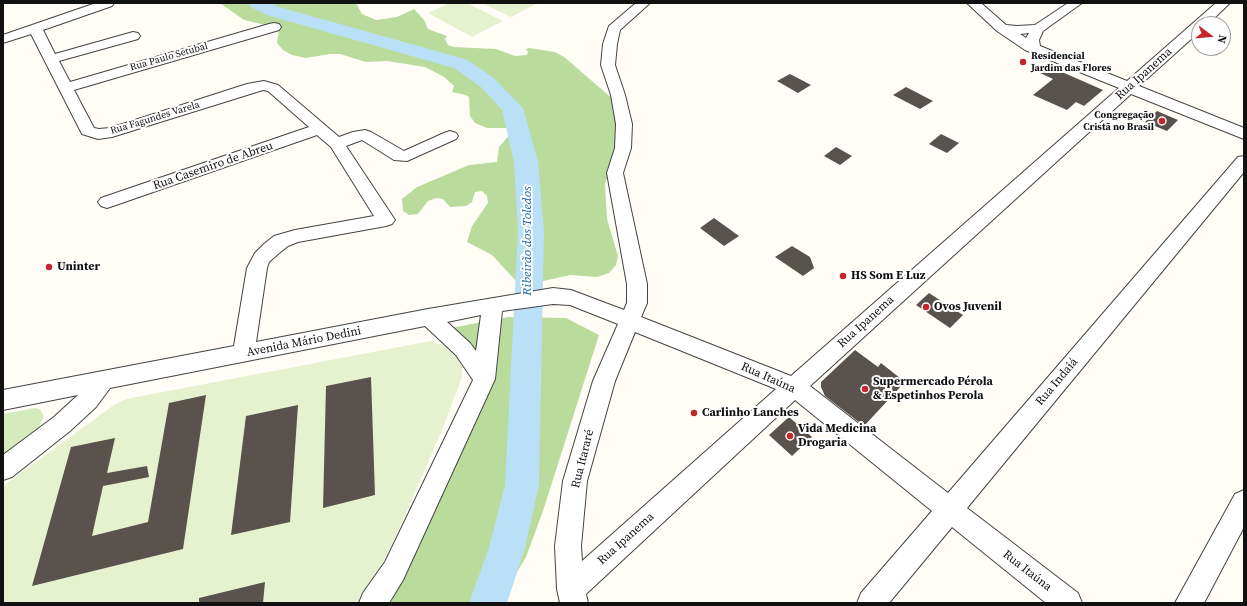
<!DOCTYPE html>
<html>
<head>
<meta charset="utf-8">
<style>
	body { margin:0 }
	#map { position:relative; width:1247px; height:606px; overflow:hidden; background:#fffdf5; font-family:"Source Serif 4",serif }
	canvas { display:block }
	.frame { position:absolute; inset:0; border:4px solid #111; pointer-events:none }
	.north { position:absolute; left:1191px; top:16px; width:40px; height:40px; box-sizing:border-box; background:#fff; border:1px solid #a0a0a0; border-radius:50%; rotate:106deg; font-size:11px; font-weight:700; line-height:16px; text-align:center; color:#111 }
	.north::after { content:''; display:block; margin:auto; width:14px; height:18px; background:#c4262e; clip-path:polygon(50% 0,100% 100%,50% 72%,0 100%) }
</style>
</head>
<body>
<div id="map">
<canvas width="1247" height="606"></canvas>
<div class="frame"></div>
<div class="north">N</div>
</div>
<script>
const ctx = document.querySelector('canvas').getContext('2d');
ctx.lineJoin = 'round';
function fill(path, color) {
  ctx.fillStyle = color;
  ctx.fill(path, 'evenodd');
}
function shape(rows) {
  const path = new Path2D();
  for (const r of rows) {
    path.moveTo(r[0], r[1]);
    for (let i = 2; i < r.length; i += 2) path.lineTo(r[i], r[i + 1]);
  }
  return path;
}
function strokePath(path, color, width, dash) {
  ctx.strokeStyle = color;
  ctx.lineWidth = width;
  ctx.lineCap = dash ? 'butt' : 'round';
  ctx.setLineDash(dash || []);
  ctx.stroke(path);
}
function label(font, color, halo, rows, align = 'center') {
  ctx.font = font + ' "Source Serif 4",serif';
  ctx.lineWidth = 4;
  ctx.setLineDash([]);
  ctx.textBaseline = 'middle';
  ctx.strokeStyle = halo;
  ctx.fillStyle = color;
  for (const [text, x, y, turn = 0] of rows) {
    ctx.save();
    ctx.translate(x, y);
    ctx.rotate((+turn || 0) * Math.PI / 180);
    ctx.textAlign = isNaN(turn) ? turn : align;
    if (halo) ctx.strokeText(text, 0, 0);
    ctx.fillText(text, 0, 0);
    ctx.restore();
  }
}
fill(shape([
	[35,408,40,409,44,416,39,427,3,454,3,414]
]), '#d5ebbd');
fill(shape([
	[220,3,356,3,362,14,376,20,397,17,414,9,424,20,428,29,447,36,445,39,448,45,454,47,496,49,515,56,527,55,528,52,526,49,529,48,555,52,564,57,613,99,623,115,610,170,605,184,607,219,618,256,616,265,609,273,597,277,570,275,530,284,517,282,492,255,467,242,472,226,488,203,487,196,482,191,475,192,472,202,466,206,450,207,443,199,436,198,428,201,418,214,409,215,403,211,402,199,417,187,469,165,497,162,499,147,513,131,511,128,487,128,475,123,470,116,469,97,466,95,452,92,454,86,444,77,425,67,387,61,366,62,340,54,330,54,306,58,292,55,283,50,277,43,279,30,278,28,244,20],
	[508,317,566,318,599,335,543,511,526,557,499,603,391,603,475,373,451,328]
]), '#b9dc9c');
fill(shape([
	[449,3,467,3,503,21,472,37,428,13],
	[487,3,538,3,511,17,484,4],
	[431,341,444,346,453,352,462,364,462,377,440,435,406,513,384,561,360,603,3,603,3,486,114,405,126,399]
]), '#e6f2cf');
fill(shape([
	[248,3,271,3,279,7,468,60,495,79,523,108,538,162,544,231,539,485,525,548,507,603,469,603,489,548,505,485,518,231,514,162,502,110,481,87,454,68,267,15,251,7,248,3]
]), '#b9e0f7');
fill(shape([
	[1051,64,1065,70,1062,72,1103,90,1084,106,1076,102,1067,110,1033,95,1053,79,1040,73],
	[790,74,811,85,798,93,777,81],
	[906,87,933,101,920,109,893,95],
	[1157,111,1178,120,1167,131,1145,122],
	[941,134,959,143,947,153,929,144],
	[836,147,852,156,840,165,824,156],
	[714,218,739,236,724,246,700,228],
	[792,246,810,257,814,268,803,276,775,257],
	[929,293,963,315,950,328,916,305],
	[855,350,878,367,881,363,905,382,864,426,825,396,821,387,821,382],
	[371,377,375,495,323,508,326,386],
	[206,395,183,549,32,586,71,447,115,438,107,473,147,466,149,477,103,486,92,536,148,522,169,403],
	[298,405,290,522,231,535,246,416],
	[789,417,812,437,792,456,769,435],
	[265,582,263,603,199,603,199,598]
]), '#5a524d');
const minor = shape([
	[96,3,114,3,112,6,43,30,55,54,133,32,138,33,140,36,138,39,59,61,70,82,269,24,274,23,279,24,281,27,279,30,74,90,94,128,99,129,110,128,247,84,264,81,278,85,339,137,353,132,365,130,371,132,404,151,444,133,450,131,456,133,458,136,456,139,407,161,394,160,362,140,346,146,395,220,392,224,386,226,298,242,288,246,278,254,269,262,267,268,256,342,428,309,553,288,571,290,624,310,627,303,627,284,607,173,615,148,616,124,611,95,601,65,603,44,609,26,636,3,650,3,620,30,617,44,615,65,625,95,632,124,631,148,623,173,647,284,647,303,641,317,791,376,1119,88,1025,50,997,31,967,3,981,3,1006,25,1017,26,1035,25,1068,3,1082,3,1043,31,1039,40,1040,46,1127,81,1216,3,1230,3,1208,24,1199,24,1199,32,1139,86,1244,128,1244,139,1131,94,810,386,948,493,1238,157,1244,156,1244,172,967,508,1078,593,1082,603,1046,603,952,527,889,603,857,603,861,593,932,511,795,400,586,594,588,603,560,603,557,589,555,546,563,481,593,381,618,324,570,305,553,304,502,311,495,379,403,580,389,603,359,603,363,593,385,562,473,380,456,355,425,326,110,388,96,407,70,431,12,477,3,480,3,455,54,417,78,395,3,410,3,390,234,346,247,268,255,253,264,244,274,236,295,230,374,216,331,147,317,135,113,206,107,208,101,206,98,202,101,198,309,127,268,91,263,90,112,137,98,139,82,134,31,34,3,43,3,35,96,3],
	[1029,33,1026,38,1020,34,1029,33],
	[481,315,476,351,470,343,447,322,481,315],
	[635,332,776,389,582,561,581,546,587,481,615,381,635,332],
	[1244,490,1244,527,1204,603,1175,603,1235,494,1244,490]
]);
strokePath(minor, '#444', 2);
fill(minor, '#fff');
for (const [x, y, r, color] of [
	[1023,62,4,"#c4262e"],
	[1162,121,4,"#c4262e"],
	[49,267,4,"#c4262e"],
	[843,276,4,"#c4262e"],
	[926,307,4,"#c4262e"],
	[865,389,4,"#c4262e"],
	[694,413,4,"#c4262e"],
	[790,436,4,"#c4262e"]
]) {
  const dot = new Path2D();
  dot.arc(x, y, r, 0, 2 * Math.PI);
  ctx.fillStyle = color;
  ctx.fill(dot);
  strokePath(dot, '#fff', 1.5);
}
label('bold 10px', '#111', '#fff', [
	["Residencial",1031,56],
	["Jardim das Flores",1031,68],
	["Congregação",1154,115,"right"],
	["Cristã no Brasil",1154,127,"right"]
], 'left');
label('10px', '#111', '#fff', [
	["Rua Paulo Setubal",169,57,-16],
	["Rua Fagundes Varela",155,118,-17]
]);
label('12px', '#111', '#fff', [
	["Rua Ipanema",1144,74,-42],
	["Rua Casemiro de Abreu",213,166,-19],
	["Rua Ipanema",866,322,-42],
	["Avenida Mário Dedini",304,342,-11],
	["Rua Itaúna",768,378,24],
	["Rua Indaiá",1057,382,-50],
	["Rua Itararé",583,459,-76],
	["Rua Ipanema",626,539,-42],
	["Rua Itaúna",1027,571,38]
]);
label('bold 12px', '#111', '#fff', [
	["Uninter",57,267],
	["HS Som E Luz",851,276],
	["Ovos Juvenil",934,307],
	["Supermercado Pérola",873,382],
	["& Espetinhos Perola",873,396],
	["Carlinho Lanches",702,413],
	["Vida Medicina",798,429],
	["Drogaria",798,443]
], 'left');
label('italic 13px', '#1768a6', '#fff', [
	["Ribeirão dos Toledos",528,241,-90]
]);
</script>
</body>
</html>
